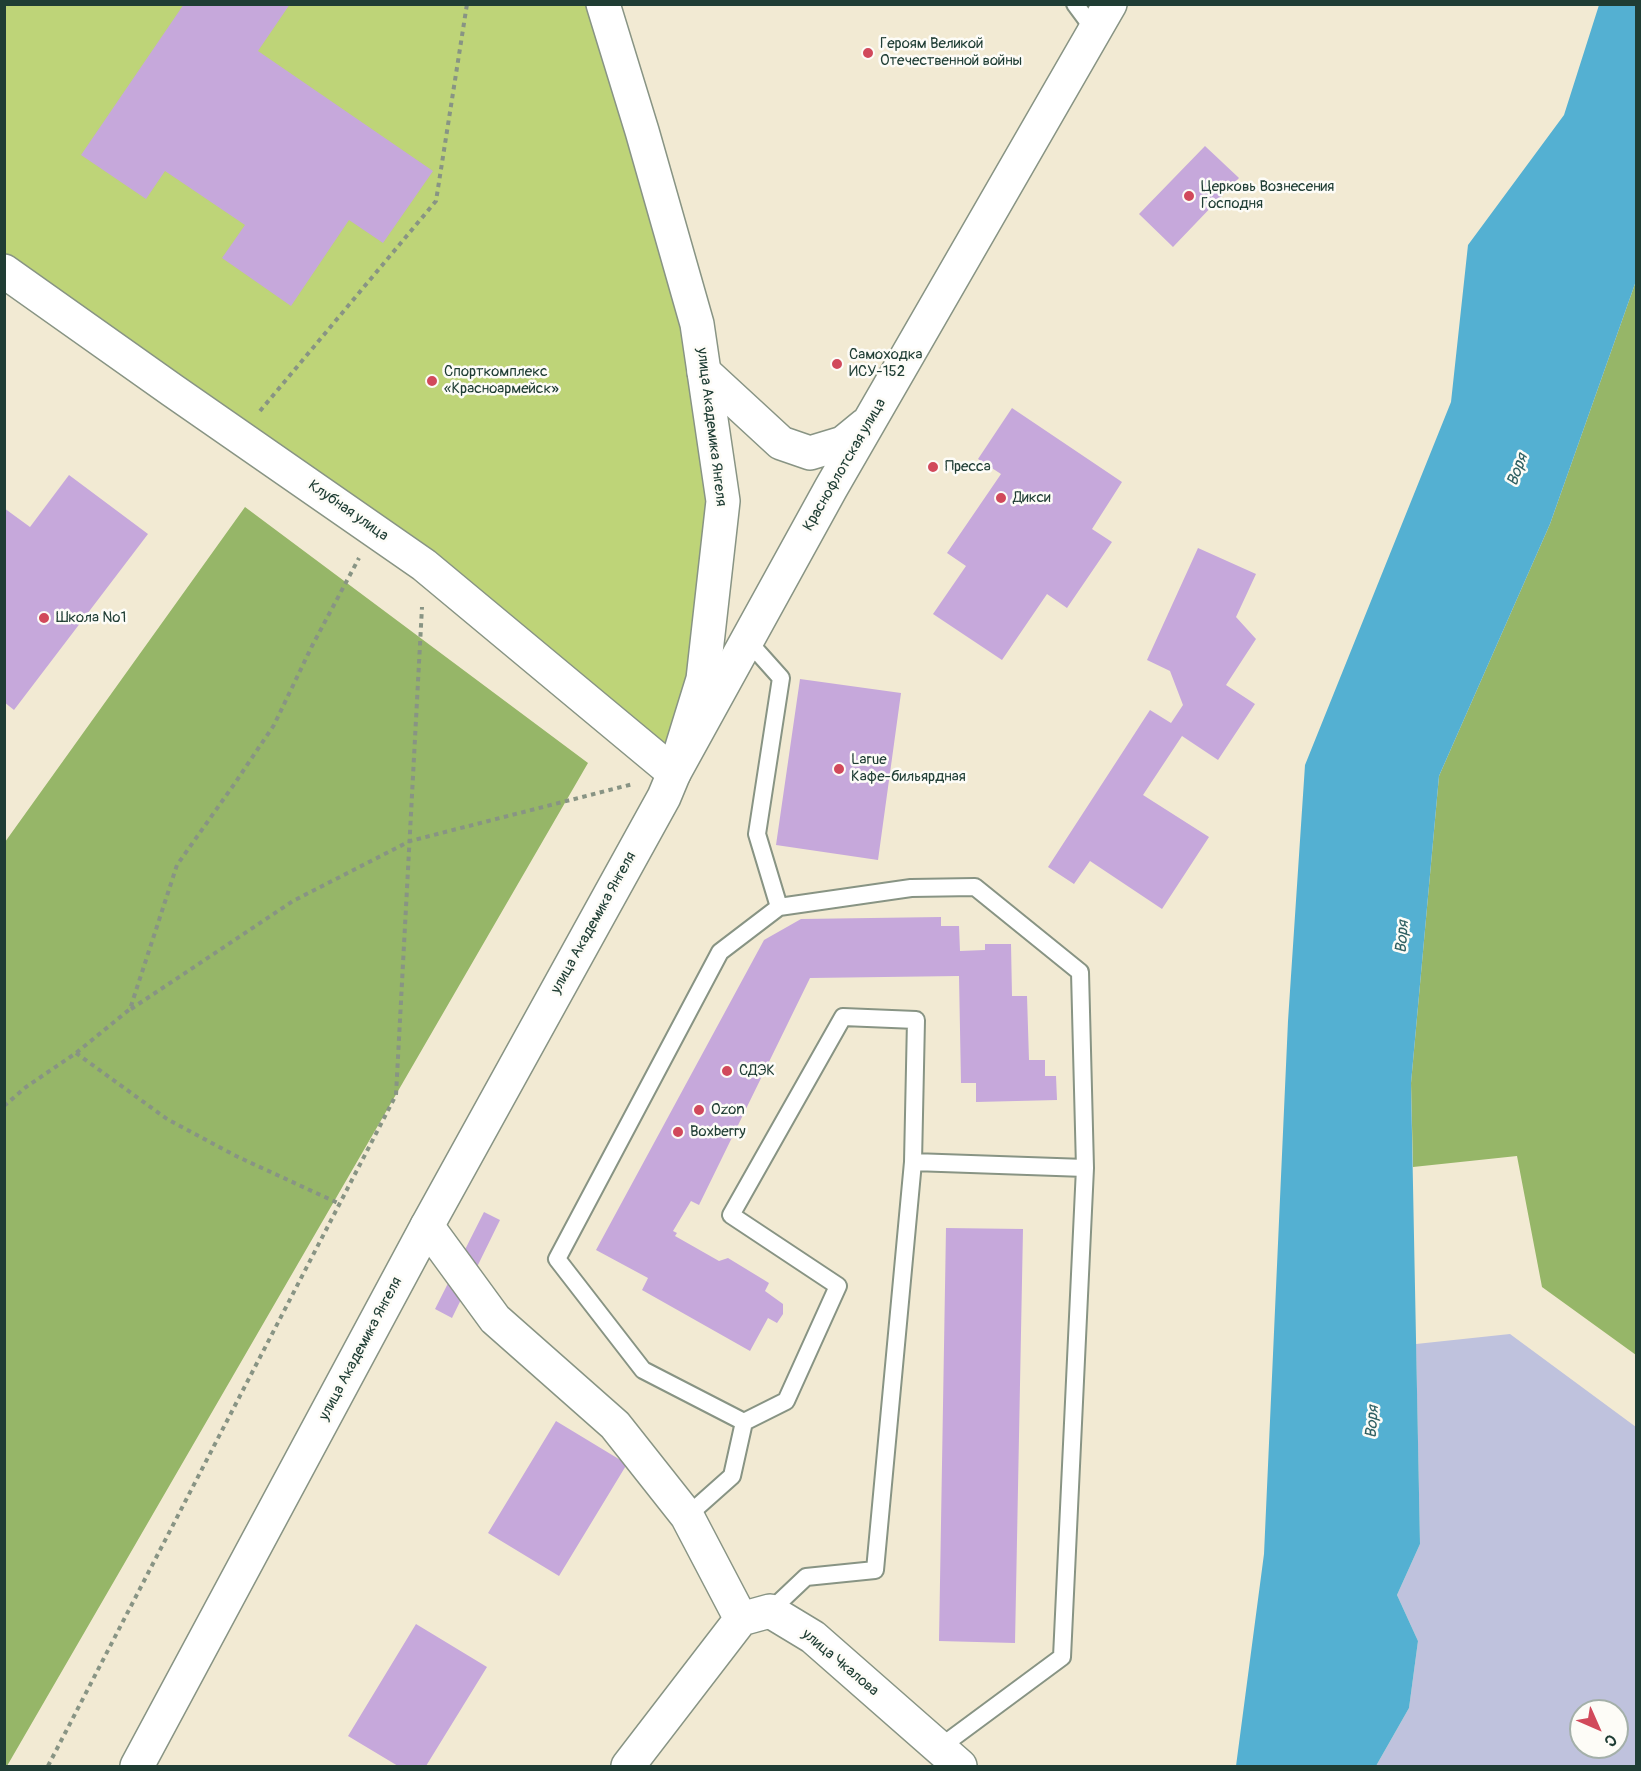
<!DOCTYPE html>
<html>
<head>
<meta charset="utf-8">
<style>
	body { margin:0 }
	#map { position:relative; width:1641px; height:1771px; overflow:hidden; background:#f2ead3; font-family:Pangolin,sans-serif }
	canvas { display:block }
	.frame { position:absolute; inset:0; border:6px solid #1f3d34; pointer-events:none }
	.north { position:absolute; left:1569px; top:1699px; width:60px; height:60px; box-sizing:border-box; background:#fdfcf7; border:2px solid #a4b0a9; border-radius:50%; rotate:135deg; font-size:16px; font-weight:700; line-height:24px; text-align:center; color:#1f3d34 }
	.north::after { content:''; display:block; margin:auto; width:21px; height:27px; background:#d1495b; clip-path:polygon(50% 0,100% 100%,50% 72%,0 100%) }
</style>
</head>
<body>
<div id="map">
<canvas width="1641" height="1771"></canvas>
<div class="frame"></div>
<div class="north">С</div>
</div>
<script>
const ctx = document.querySelector('canvas').getContext('2d');
ctx.lineJoin = 'round';
function fill(path, color) {
  ctx.fillStyle = color;
  ctx.fill(path, 'evenodd');
}
function shape(rows) {
  const path = new Path2D();
  for (const r of rows) {
    path.moveTo(r[0], r[1]);
    for (let i = 2; i < r.length; i += 2) path.lineTo(r[i], r[i + 1]);
  }
  return path;
}
function strokePath(path, color, width, dash) {
  ctx.strokeStyle = color;
  ctx.lineWidth = width;
  ctx.lineCap = dash ? 'butt' : 'round';
  ctx.setLineDash(dash || []);
  ctx.stroke(path);
}
function label(font, color, halo, rows, align = 'center') {
  ctx.font = font + ' Pangolin,sans-serif';
  ctx.lineWidth = 5;
  ctx.setLineDash([]);
  ctx.textBaseline = 'middle';
  ctx.strokeStyle = halo;
  ctx.fillStyle = color;
  for (const [text, x, y, turn = 0] of rows) {
    ctx.save();
    ctx.translate(x, y);
    ctx.rotate((+turn || 0) * Math.PI / 180);
    ctx.textAlign = isNaN(turn) ? turn : align;
    if (halo) ctx.strokeText(text, 0, 0);
    ctx.fillText(text, 0, 0);
    ctx.restore();
  }
}
fill(shape([
	[1510,1334,1636,1427,1636,1766,1376,1766,1409,1708,1418,1641,1397,1595,1420,1544,1416,1344],
	[1581,1711,1617,1711,1617,1747,1581,1747]
]), '#bfc2dd');
fill(shape([
	[5,5,601,5,697,324,723,501,674,773,424,565,5,271]
]), '#bed478');
fill(shape([
	[1636,281,1636,1355,1542,1287,1517,1156,1413,1167,1411,1083,1439,776,1550,524],
	[245,507,588,763,7,1766,5,1766,5,842]
]), '#96b668');
fill(shape([
	[1599,5,1636,5,1636,281,1550,524,1439,776,1411,1083,1420,1544,1397,1595,1418,1641,1409,1708,1376,1766,1236,1766,1264,1554,1288,1021,1305,765,1451,402,1468,245,1564,115]
]), '#54b0d2');
fill(shape([
	[184,4,290,4,258,51,433,171,383,243,349,220,291,306,222,258,245,225,165,171,146,199,81,155],
	[1205,146,1239,178,1173,247,1139,214],
	[1012,408,1122,482,1092,529,1112,542,1067,608,1047,594,1002,660,933,614,966,566,947,553,1001,474,978,459],
	[69,475,148,534,14,710,4,702,4,508,30,527],
	[1198,548,1256,574,1236,617,1256,639,1226,685,1255,704,1218,760,1182,736,1143,795,1209,837,1162,909,1090,861,1074,884,1048,867,1150,710,1171,723,1183,705,1170,671,1147,660],
	[800,679,901,693,878,860,776,845],
	[941,917,941,926,959,926,960,951,985,950,985,944,1011,944,1012,996,1027,996,1029,1060,1045,1060,1045,1076,1056,1076,1057,1100,976,1102,976,1083,961,1083,959,976,810,978,699,1205,691,1201,673,1231,677,1233,675,1236,719,1261,728,1258,769,1283,765,1291,783,1304,783,1314,777,1323,768,1318,750,1351,642,1290,648,1278,596,1250,764,940,801,919],
	[484,1212,500,1220,452,1318,435,1309],
	[946,1228,1023,1229,1015,1643,939,1641],
	[556,1421,627,1464,559,1576,488,1533],
	[416,1624,487,1667,426,1766,398,1766,348,1736]
]), '#c6a8db');
const service = shape([
	[1075,4,1095,31],
	[779,907,911,888,975,887,1080,972,1085,1168],
	[744,1422,786,1401,838,1286,731,1215,843,1017,916,1020,913,1162],
	[687,1516,732,1476,744,1422,643,1370,557,1259,720,952,779,907,757,834,781,678,747,640],
	[770,1611,806,1577,875,1570,913,1162,1085,1168,1062,1657,939,1748]
]);
const minor = shape([
	[4,271,172,390,424,565,674,773,831,488,1110,4],
	[704,372,781,443,810,453,843,443,865,425],
	[427,1226,495,1319,615,1425,687,1516,741,1619],
	[628,1766,741,1619,770,1611,813,1637,960,1766]
]);
const secondary = shape([
	[137,1766,427,1226,664,797,674,773,703,679,723,501,697,324,642,131,603,4]
]);
strokePath(service, '#889484', 20);
strokePath(minor, '#889484', 36);
strokePath(secondary, '#889484', 36);
strokePath(shape([
	[260,411,436,201,467,4],
	[131,1009,293,901,410,841,633,784],
	[76,1053,167,1119,236,1156,340,1204],
	[4,1106,26,1087,76,1053,130,1009,177,865,235,783,274,725,312,646,359,558],
	[48,1766,396,1095,422,607]
]), '#889484', 4, [4.5, 4.5]);
strokePath(service, '#fff', 16);
strokePath(minor, '#fff', 33);
strokePath(secondary, '#fff', 33);
for (const [x, y, r, color] of [
	[868,53,6,"#d1495b"],
	[1189,196,6,"#d1495b"],
	[837,364,6,"#d1495b"],
	[432,381,6,"#d1495b"],
	[933,467,6,"#d1495b"],
	[1001,498,6,"#d1495b"],
	[44,618,6,"#d1495b"],
	[839,769,6,"#d1495b"],
	[727,1071,6,"#d1495b"],
	[699,1110,6,"#d1495b"],
	[678,1132,6,"#d1495b"]
]) {
  const dot = new Path2D();
  dot.arc(x, y, r, 0, 2 * Math.PI);
  ctx.fillStyle = color;
  ctx.fill(dot);
  strokePath(dot, '#fdfcf7', 2);
}
label('15px', '#1f3d34', '#fdfcf7', [
	["Героям Великой",880,44],
	["Отечественной войны",880,61],
	["Церковь Вознесения",1201,187],
	["Господня",1201,204],
	["Самоходка",849,355],
	["ИСУ-152",849,372],
	["Спорткомплекс",444,372],
	["«Красноармейск»",444,389],
	["Пресса",945,467],
	["Дикси",1013,498],
	["Школа №1",56,618],
	["Larue",851,760],
	["Кафе-бильярдная",851,777],
	["СДЭК",739,1071],
	["Ozon",711,1110],
	["Boxberry",690,1132]
], 'left');
label('15px', '#1f3d34', '#fdfcf7', [
	["улица Академика Янгеля",711,427,83],
	["Краснофлотская улица",845,465,-60],
	["Клубная улица",348,511,35],
	["улица Академика Янгеля",594,923,-61],
	["улица Академика Янгеля",361,1349,-62],
	["улица Чкалова",840,1663,40]
]);
label('italic 16px', '#2f6063', '#fdfcf7', [
	["Воря",1518,470,-70],
	["Воря",1403,937,-86],
	["Воря",1373,1422,-86]
]);
</script>
</body>
</html>
